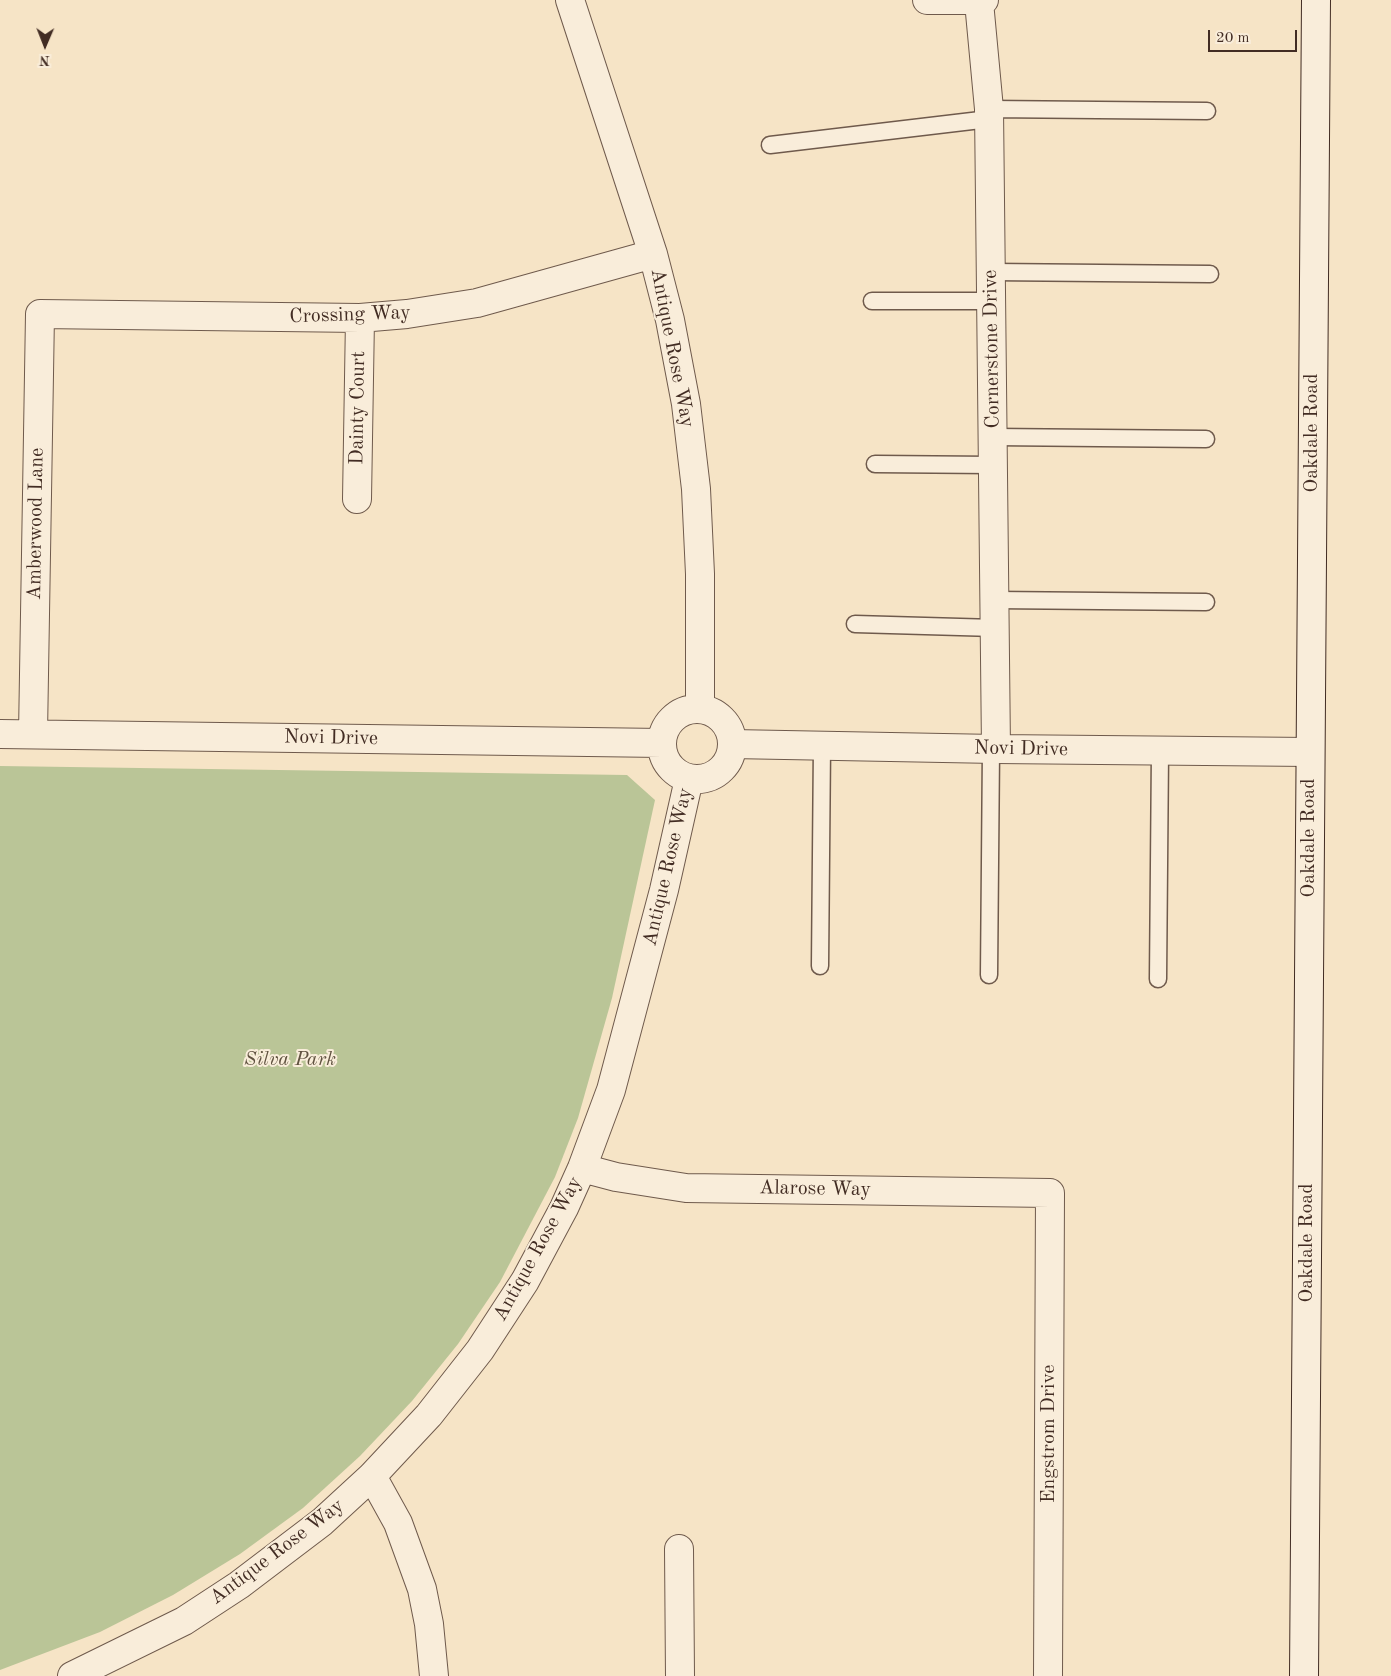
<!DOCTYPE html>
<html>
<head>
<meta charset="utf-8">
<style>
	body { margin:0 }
	#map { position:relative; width:1391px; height:1676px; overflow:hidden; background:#f6e4c6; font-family:"Old Standard TT",serif }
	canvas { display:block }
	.north { position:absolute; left:20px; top:20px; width:50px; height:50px; -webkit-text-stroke:4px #f9edda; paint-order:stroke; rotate:181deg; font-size:14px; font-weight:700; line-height:20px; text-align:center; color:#422c23 }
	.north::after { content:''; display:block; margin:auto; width:18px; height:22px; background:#422c23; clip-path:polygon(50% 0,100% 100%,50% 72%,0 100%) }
	.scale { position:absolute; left:1208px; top:30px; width:89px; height:22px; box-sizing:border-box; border:2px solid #422c23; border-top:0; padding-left:6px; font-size:15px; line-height:18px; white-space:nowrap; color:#422c23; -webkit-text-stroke:4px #f9edda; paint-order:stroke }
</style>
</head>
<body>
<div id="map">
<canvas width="1391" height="1676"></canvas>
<div class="north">N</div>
<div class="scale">20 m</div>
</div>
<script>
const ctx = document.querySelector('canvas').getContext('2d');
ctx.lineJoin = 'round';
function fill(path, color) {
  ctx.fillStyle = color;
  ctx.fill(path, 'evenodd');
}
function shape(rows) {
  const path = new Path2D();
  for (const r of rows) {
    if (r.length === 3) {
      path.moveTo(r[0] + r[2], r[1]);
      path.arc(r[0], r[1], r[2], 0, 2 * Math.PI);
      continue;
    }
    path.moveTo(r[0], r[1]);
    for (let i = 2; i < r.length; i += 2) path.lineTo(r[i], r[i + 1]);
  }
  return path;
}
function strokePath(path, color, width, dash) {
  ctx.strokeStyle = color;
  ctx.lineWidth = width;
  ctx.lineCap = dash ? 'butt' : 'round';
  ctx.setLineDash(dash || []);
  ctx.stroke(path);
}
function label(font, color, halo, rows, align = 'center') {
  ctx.font = font + ' "Old Standard TT",serif';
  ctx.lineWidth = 4;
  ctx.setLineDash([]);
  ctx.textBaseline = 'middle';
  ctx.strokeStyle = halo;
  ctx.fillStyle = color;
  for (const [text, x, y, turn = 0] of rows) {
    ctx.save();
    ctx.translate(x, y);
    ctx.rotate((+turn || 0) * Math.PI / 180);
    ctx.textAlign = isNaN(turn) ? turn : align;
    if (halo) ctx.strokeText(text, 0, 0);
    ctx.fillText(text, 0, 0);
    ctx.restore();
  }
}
fill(shape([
	[0,766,627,775,655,800,612,998,578,1118,555,1177,500,1282,458,1344,412,1401,360,1456,303,1508,240,1554,173,1595,100,1632,0,1670]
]), '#bac597');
const lane = shape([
	[989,109,1207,111],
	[770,145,989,119],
	[991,272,1210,274],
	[872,301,991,301],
	[993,437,1206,439],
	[875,464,993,465],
	[994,600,1206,602],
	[855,624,995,628],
	[820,966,822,745],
	[989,975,991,749],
	[1158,979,1160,751]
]);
const street = shape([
	[570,0,653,254,670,320,686,404,696,489,700,574,700,709],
	[927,0,984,0],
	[979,2,989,109,996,749],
	[357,499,360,318],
	[697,744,35],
	[0,734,662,743],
	[33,734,40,314,360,318,407,314,477,303,653,254],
	[732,744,996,749,1310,752],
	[582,1168,616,1177,686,1188,1050,1193,1048,1676],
	[372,1476,398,1523,422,1589,429,1624,434,1676],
	[679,1549,680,1676],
	[72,1676,184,1621,239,1585,322,1522,372,1476,429,1415,480,1350,525,1281,564,1208,582,1168,611,1090,664,890,689,779]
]);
const secondary = shape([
	[1304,1676,1316,0]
]);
strokePath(lane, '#6f5a4c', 19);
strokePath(street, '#6f5a4c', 30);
strokePath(secondary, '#422c23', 30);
strokePath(lane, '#f9edda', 16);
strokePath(street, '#f9edda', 28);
strokePath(secondary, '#f9edda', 28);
label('20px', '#422c23', '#f9edda', [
	["Crossing Way",350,315,-2],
	["Antique Rose Way",672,348,79],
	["Cornerstone Drive",992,349,-91],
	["Dainty Court",358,408,-89],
	["Oakdale Road",1312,433,-90],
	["Amberwood Lane",36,524,-89],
	["Novi Drive",331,738,1],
	["Novi Drive",1021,749,1],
	["Oakdale Road",1309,838,-90],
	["Antique Rose Way",668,867,-77],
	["Alarose Way",815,1189,1],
	["Oakdale Road",1307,1243,-90],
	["Antique Rose Way",538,1249,-61],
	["Engstrom Drive",1049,1434,-90],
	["Antique Rose Way",277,1552,-37]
]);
label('italic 20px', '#605240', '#f9edda', [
	["Silva Park",290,1060]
]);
</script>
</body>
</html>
